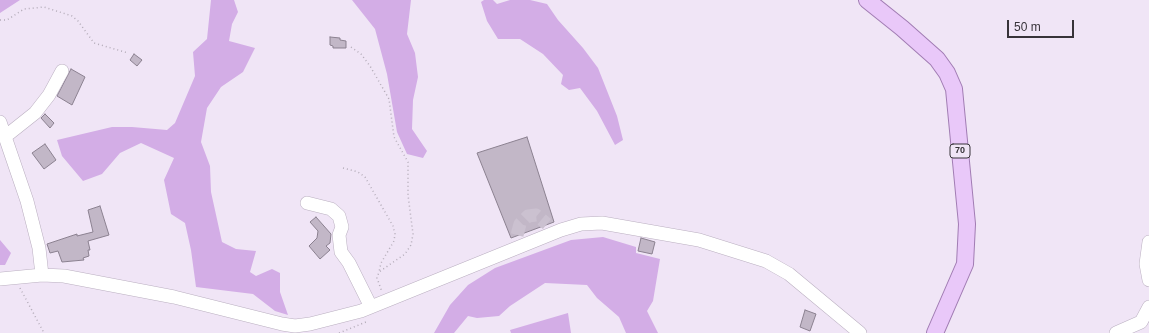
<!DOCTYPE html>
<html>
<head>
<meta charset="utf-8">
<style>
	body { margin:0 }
	#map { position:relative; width:1149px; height:333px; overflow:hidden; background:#f0e5f6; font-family:Helvetica,sans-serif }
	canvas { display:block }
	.scale { position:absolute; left:1007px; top:20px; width:67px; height:18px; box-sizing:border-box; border:2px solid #373339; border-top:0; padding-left:5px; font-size:12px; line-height:14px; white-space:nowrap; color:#373339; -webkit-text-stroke:3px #f0e5f6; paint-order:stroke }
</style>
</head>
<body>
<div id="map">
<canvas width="1149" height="333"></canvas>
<div class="scale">50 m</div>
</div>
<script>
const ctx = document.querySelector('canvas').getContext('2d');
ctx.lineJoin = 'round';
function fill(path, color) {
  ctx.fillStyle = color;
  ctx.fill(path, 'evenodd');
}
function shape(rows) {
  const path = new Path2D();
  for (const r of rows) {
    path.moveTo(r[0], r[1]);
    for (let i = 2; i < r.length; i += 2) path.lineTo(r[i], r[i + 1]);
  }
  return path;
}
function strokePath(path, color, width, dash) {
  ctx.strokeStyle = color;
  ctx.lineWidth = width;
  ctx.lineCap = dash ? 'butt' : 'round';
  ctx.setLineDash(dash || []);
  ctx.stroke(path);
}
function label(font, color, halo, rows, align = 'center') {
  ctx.font = font + ' Helvetica,sans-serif';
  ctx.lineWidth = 3;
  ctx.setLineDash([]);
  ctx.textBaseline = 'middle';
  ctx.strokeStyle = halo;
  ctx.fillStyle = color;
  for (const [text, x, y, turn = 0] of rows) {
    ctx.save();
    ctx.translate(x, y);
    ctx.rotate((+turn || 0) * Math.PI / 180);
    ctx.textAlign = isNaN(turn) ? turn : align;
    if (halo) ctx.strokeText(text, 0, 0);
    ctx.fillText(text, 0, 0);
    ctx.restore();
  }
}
fill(shape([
	[0,0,20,0,0,13],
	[211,0,234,0,238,12,232,24,229,41,255,48,243,72,221,87,207,108,201,142,210,166,211,192,222,242,236,249,256,251,250,272,256,276,272,269,280,273,280,292,288,315,275,311,253,294,196,287,191,250,185,223,171,214,164,180,174,158,141,143,120,153,102,174,83,181,62,156,57,140,112,127,132,127,167,130,175,123,195,76,193,52,207,39],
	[352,0,411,0,407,34,415,53,418,77,413,100,412,129,427,151,423,158,407,154,397,132,387,74,375,29],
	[484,0,493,0,497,4,510,0,530,0,547,4,558,20,583,48,598,68,617,116,623,140,615,145,597,111,580,88,569,90,561,84,563,75,543,54,520,39,498,39,487,21,481,2],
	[603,237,636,247,636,253,660,259,653,301,647,311,658,333,626,333,619,317,597,298,587,285,545,283,510,306,499,316,477,318,468,316,454,333,434,333,450,305,468,285,495,268,571,240],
	[0,240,11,253,5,265,0,265],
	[568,313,571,333,511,333,510,330]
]), '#d3ade6');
const building = shape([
	[330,37,340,38,340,40,346,41,346,48,333,48,333,46,330,45,330,37],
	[134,54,142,60,137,66,130,60,134,54],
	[71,69,85,77,72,105,57,96,71,69],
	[45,114,54,123,50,128,41,118,45,114],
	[527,137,554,222,511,238,477,153,527,137],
	[45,144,56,160,44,169,32,153,45,144],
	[100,206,109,235,88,241,90,250,88,250,89,256,83,258,84,260,62,262,58,251,50,253,47,244,77,234,77,236,93,232,88,210,100,206],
	[316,217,331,234,330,243,326,246,330,250,320,259,309,246,317,238,318,231,310,222,316,217],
	[641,238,655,242,652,254,638,251,641,238],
	[805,310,816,314,810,331,800,327,805,310]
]);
fill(building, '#c2b7c7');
strokePath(building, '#8b8190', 1);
strokePath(shape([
	[517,235,520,224,528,216,536,215,547,224]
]), '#cbc1d0', 13, [13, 6]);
const minor = shape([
	[0,122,27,201,39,248,42,275],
	[0,131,6,136,35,113,49,95,62,71],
	[307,203,331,209,339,216,342,227,339,235,341,252,349,263,371,307],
	[1149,242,1146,264,1149,280],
	[0,279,42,275,64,276,174,297,282,324,295,326,310,324,361,311,561,230,581,224,602,223,699,240,766,261,789,274,860,333],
	[1116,333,1141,322,1149,307]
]);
const major = shape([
	[867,0,902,28,937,59,947,73,954,89,967,224,965,264,935,333]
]);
strokePath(minor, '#baafc0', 14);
strokePath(major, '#a17cb3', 18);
strokePath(shape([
	[0,20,7,20,24,9,44,7,72,16,78,21,94,43,128,53],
	[351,47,361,54,370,66,389,99,394,137,408,162,408,195,413,234,411,245,405,254,379,272,377,278,382,292],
	[343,168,358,172,365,177,393,226,395,234,394,241,381,263,379,272],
	[20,288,44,333],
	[339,333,366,322,367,320]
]), '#b4acb9', 1.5, [1, 3]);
strokePath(minor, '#fff', 13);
strokePath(major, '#e9c8f9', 16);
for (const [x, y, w] of [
	[960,151,20]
]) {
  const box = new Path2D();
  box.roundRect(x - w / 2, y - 7, w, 14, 3);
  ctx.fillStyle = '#f0e5f6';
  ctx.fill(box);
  strokePath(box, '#373339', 1);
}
label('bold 9px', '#373339', null, [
	["70",960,151]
]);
</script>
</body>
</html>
